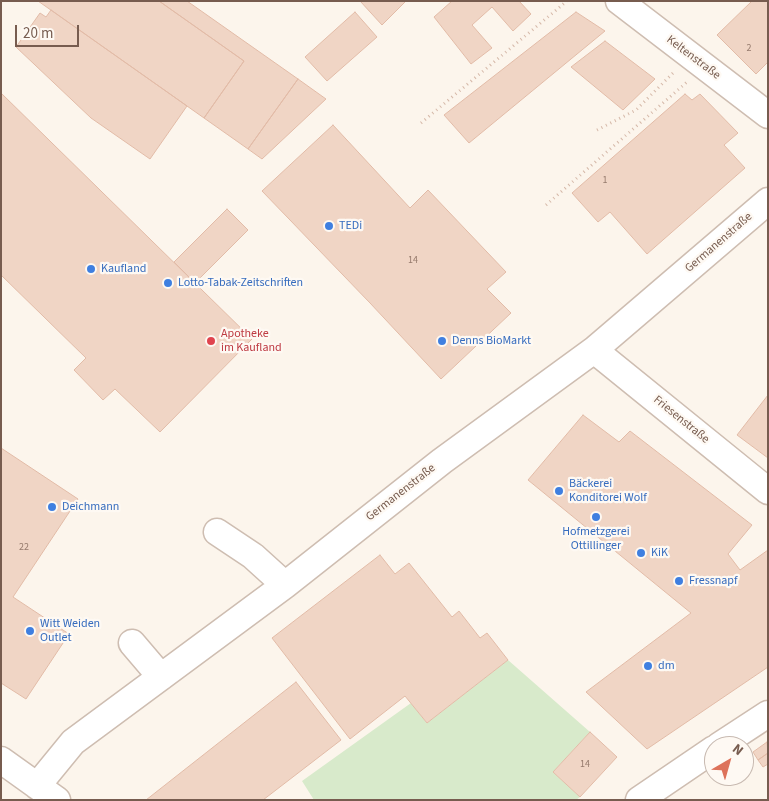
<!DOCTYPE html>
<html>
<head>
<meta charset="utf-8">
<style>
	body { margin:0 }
	#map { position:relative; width:769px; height:801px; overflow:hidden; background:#fcf5ec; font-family:"Source Sans 3",sans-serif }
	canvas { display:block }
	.frame { position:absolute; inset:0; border:2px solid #775c4f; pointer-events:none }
	.north { position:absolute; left:704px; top:736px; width:50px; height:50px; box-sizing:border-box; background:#fef9f3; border:1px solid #c8bab1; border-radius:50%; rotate:38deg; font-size:14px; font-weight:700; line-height:20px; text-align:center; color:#775c4f }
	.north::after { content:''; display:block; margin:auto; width:18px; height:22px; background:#dd725a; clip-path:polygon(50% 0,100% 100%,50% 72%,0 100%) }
	.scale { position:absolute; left:15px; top:25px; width:64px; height:22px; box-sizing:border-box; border:2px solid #775c4f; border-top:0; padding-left:6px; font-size:15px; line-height:18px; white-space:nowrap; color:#775c4f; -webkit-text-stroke:4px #fef9f3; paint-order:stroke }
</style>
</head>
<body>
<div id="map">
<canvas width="769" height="801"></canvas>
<div class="frame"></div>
<div class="north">N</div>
<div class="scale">20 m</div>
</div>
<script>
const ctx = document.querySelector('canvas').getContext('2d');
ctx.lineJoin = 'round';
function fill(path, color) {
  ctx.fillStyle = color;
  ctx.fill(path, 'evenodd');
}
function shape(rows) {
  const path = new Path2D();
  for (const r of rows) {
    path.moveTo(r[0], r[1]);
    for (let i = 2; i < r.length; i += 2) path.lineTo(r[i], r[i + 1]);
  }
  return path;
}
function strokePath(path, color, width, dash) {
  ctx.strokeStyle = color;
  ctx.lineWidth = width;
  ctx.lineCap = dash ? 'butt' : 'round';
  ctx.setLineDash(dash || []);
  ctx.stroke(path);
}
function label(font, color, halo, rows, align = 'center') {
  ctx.font = font + ' "Source Sans 3",sans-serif';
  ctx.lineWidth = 4.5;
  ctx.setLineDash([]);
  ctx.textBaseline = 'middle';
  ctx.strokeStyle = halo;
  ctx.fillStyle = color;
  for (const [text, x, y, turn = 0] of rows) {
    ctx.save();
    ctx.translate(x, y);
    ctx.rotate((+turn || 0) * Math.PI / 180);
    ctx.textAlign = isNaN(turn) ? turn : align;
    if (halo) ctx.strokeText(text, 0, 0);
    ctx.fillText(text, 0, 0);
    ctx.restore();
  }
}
fill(shape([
	[508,660,590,732,553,772,580,797,576,800,314,800,302,781,411,703,427,723]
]), '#d8eacb');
const building = shape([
	[38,1,159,1,244,61,204,118,38,1],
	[159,1,187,1,298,79,248,149,204,118,244,61,159,1],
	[360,1,406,1,382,25,360,1],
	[452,1,519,1,531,14,513,31,492,7,472,25,492,48,471,64,434,17,452,1],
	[752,1,768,1,768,62,756,74,717,35,752,1],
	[51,10,187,106,150,159,91,118,16,47,40,13,46,17,51,10],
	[355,12,377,37,327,81,305,57,355,12],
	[576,12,605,31,469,143,444,115,576,12],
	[605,41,655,79,623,110,571,67,605,41],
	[298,79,326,99,262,159,248,149,298,79],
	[1,93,252,339,160,432,115,389,103,400,74,370,86,358,1,275,1,93],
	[685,94,692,100,700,94,738,133,724,145,745,168,647,254,610,212,598,222,572,193,685,94],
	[333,125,410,208,428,190,506,272,487,289,511,313,441,379,370,303,262,191,333,125],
	[227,209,248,230,195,283,174,262,227,209],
	[768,395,768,458,737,435,768,395],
	[583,415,619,442,630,431,752,525,728,554,740,570,768,550,768,667,647,749,586,692,691,613,528,480,583,415],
	[1,448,78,499,13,597,69,634,26,699,1,683,1,448],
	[380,555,395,574,409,563,452,617,459,611,480,638,487,633,508,660,427,723,405,696,350,739,272,638,380,555],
	[296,682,341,740,263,800,146,800,296,682],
	[590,732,617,757,580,797,553,772,590,732],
	[767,742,768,753,758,760,753,752,767,742],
	[768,753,768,764,763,767,758,760,768,753]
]);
fill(building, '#f0d5c5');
strokePath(building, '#e2bba7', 1);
const minor = shape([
	[619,1,768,115],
	[594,350,768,491],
	[217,532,253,556,285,585],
	[132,643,161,677],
	[719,746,768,714],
	[1,760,57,800],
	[37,786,73,742,285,585,442,461,594,350,768,201],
	[639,800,714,749]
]);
strokePath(minor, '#cebdb1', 29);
strokePath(shape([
	[421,123,567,1],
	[597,130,636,110,675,71],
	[546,205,687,82]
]), '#d5b8a8', 3, [1, 4]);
strokePath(minor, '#fff', 26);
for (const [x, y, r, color] of [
	[329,226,5,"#3f7fe0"],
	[91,269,5,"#3f7fe0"],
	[168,283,5,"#3f7fe0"],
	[211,341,5,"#e0444e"],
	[442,341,5,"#3f7fe0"],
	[559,491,5,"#3f7fe0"],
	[52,507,5,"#3f7fe0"],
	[596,517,5,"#3f7fe0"],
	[641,553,5,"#3f7fe0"],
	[679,581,5,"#3f7fe0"],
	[30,631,5,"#3f7fe0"],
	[648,666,5,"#3f7fe0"]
]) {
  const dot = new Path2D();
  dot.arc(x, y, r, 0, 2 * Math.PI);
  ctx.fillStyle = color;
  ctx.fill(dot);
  strokePath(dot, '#fef9f3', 2);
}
label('10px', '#957a6c', null, [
	["2",749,49],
	["1",605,181],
	["14",413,261],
	["22",24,548],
	["14",585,765]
]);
label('12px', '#775c4f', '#fef9f3', [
	["Keltenstraße",693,58,37],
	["Germanenstraße",719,243,-41],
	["Friesenstraße",681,420,39],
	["Germanenstraße",401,493,-38]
]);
label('12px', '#366cbe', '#fef9f3', [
	["TEDi",339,226],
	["Kaufland",101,269],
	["Lotto-Tabak-Zeitschriften",178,283],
	["Denns BioMarkt",452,341],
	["Bäckerei",569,484],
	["Konditorei Wolf",569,498],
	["Deichmann",62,507],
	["Hofmetzgerei",596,532,"center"],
	["Ottillinger",596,546,"center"],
	["KiK",651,553],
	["Fressnapf",689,581],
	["Witt Weiden",40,624],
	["Outlet",40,638],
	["dm",658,666]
], 'left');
label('12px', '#be3a42', '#fef9f3', [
	["Apotheke",221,334],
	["im Kaufland",221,348]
], 'left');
</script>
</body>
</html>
